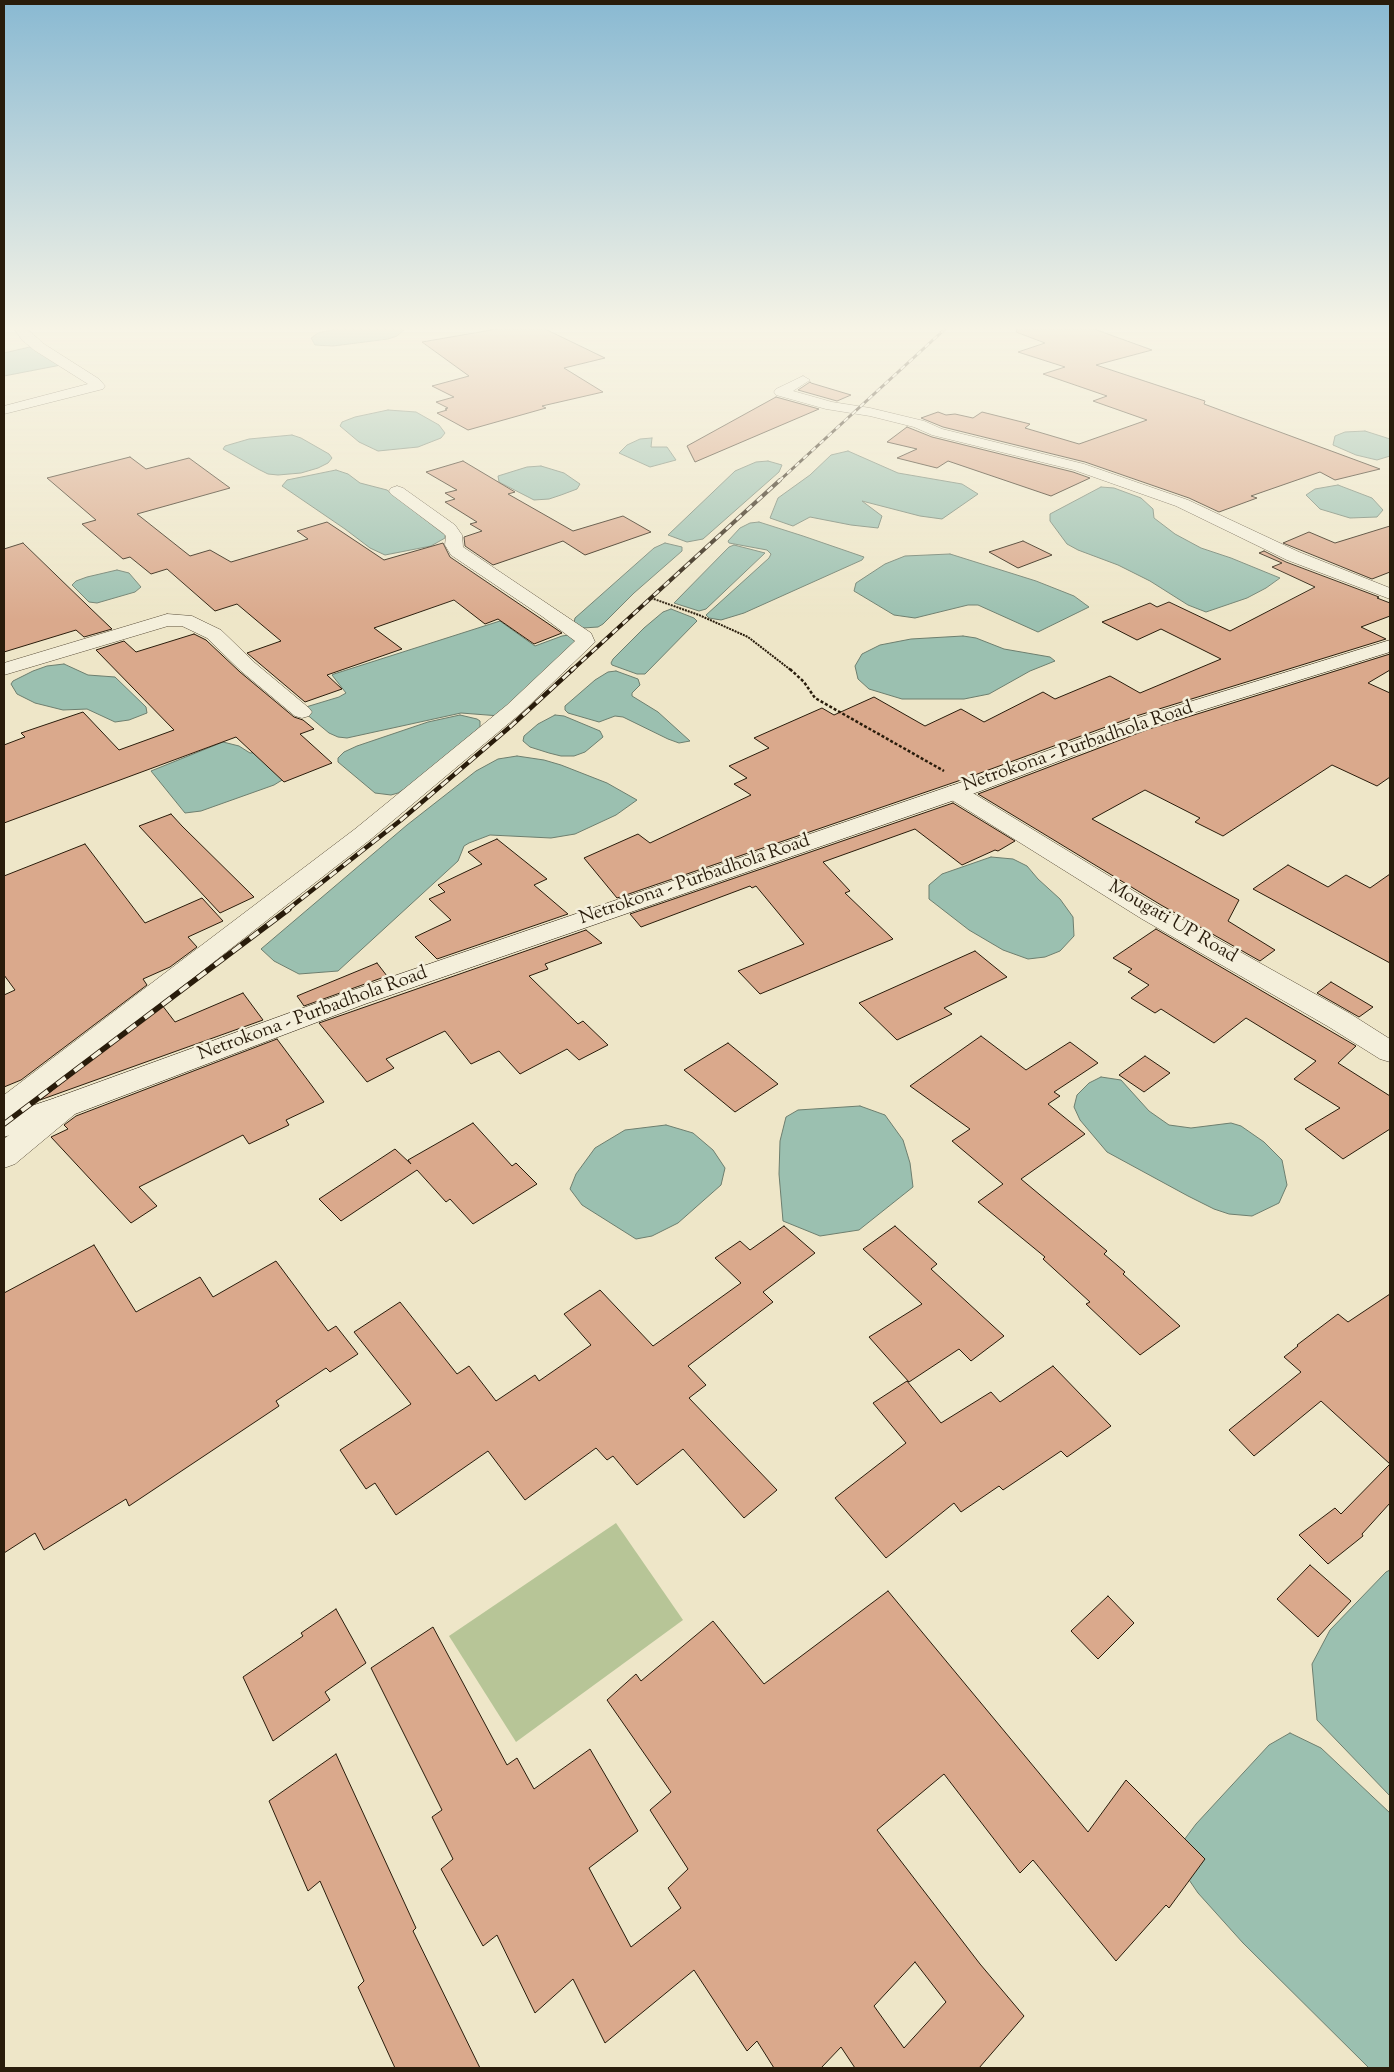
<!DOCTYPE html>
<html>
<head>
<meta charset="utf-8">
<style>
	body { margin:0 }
	#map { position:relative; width:1394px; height:2072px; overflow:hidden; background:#eee6c8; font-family:"Sorts Mill Goudy",serif }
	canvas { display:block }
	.frame { position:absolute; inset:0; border:5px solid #291c0b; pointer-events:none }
</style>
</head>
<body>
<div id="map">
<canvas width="1394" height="2072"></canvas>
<div class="frame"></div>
</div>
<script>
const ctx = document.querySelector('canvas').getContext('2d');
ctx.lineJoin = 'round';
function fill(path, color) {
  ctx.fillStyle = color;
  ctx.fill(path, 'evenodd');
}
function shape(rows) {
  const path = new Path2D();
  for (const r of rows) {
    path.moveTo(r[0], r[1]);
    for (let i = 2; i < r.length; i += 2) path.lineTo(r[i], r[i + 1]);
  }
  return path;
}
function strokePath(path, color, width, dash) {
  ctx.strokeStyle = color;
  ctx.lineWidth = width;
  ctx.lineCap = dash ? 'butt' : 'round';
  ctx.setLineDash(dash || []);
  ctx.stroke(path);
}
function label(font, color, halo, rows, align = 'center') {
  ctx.font = font + ' "Sorts Mill Goudy",serif';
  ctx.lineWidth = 5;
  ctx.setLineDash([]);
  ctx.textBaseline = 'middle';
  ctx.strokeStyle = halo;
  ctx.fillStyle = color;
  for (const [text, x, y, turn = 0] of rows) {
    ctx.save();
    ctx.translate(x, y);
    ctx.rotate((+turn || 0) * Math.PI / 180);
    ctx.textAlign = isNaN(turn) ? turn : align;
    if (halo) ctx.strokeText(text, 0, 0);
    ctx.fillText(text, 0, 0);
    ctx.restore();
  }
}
fill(shape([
	[616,1523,683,1620,516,1742,449,1636]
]), '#b7c597');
const water = shape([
	[405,329,397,336,388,339,333,346,315,345,311,338,318,333,337,329,405,329],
	[34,346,61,365,4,376,4,353,34,346],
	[388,410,416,412,439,425,445,433,441,438,418,447,378,451,359,442,340,426,342,422,355,417,388,410],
	[1365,431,1390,439,1390,456,1377,460,1356,455,1333,445,1335,436,1345,432,1365,431],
	[292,435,301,438,329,454,332,458,328,463,318,468,301,473,278,475,268,474,258,469,223,449,225,446,249,439,292,435],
	[652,438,651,447,667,447,676,460,650,467,619,453,627,445,640,439,652,438],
	[848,451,898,473,962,484,978,494,942,519,920,516,862,501,882,516,878,528,851,525,810,517,793,526,770,518,778,498,810,475,831,455,848,451],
	[768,461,782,465,779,472,703,539,687,542,668,535,735,471,756,462,768,461],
	[541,466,564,473,580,484,577,489,561,495,549,499,534,500,499,482,498,476,527,467,541,466],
	[336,470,348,474,360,483,387,490,436,528,445,535,445,538,431,546,385,555,370,548,345,529,282,486,287,480,336,470],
	[1338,485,1372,498,1383,510,1377,517,1350,518,1320,509,1306,495,1315,489,1338,485],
	[1101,487,1114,488,1141,498,1153,509,1154,518,1175,534,1201,548,1231,558,1280,578,1266,588,1247,598,1206,612,1188,605,1150,581,1118,565,1078,550,1067,544,1050,521,1050,514,1101,487],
	[759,522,803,536,864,557,862,560,744,613,721,620,709,618,706,615,769,558,771,554,767,550,729,543,728,541,740,528,750,523,759,522],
	[665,543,682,547,682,551,634,593,603,624,598,627,583,628,574,623,575,618,583,611,654,548,665,543],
	[734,545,765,553,706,609,699,611,674,603,729,547,734,545],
	[950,554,1036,581,1074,596,1089,607,1038,632,978,605,968,605,915,618,894,615,854,591,856,583,885,564,905,556,950,554],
	[117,570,129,573,141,587,135,592,97,603,89,602,72,585,76,581,87,577,117,570],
	[671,609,694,618,697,621,645,674,637,674,612,665,611,663,613,659,644,628,663,612,671,609],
	[500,621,535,646,562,636,569,635,573,637,575,643,500,716,461,713,347,738,338,737,329,733,305,713,306,707,339,697,346,693,332,675,334,674,500,621],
	[963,636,976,638,1004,649,1050,657,1055,661,1030,671,989,694,964,699,902,699,869,689,858,679,855,666,862,654,880,645,911,639,963,636],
	[64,664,88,675,115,677,146,707,147,713,129,720,115,722,87,709,63,710,35,703,17,694,11,684,13,681,33,671,47,666,64,664],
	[616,671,638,679,640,685,632,693,632,696,658,712,690,741,679,743,668,739,623,717,615,716,599,722,568,713,565,710,565,706,595,680,608,672,616,671],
	[460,715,477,719,480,721,480,727,416,782,398,793,391,795,375,793,338,762,338,758,344,752,357,746,428,722,460,715],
	[555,715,564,716,600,731,603,737,585,752,574,756,561,756,549,753,530,747,523,741,524,736,538,724,555,715],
	[223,742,239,746,250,753,262,752,287,777,274,785,201,811,185,813,151,771,223,742],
	[517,756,544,760,561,765,607,783,637,800,616,815,575,834,551,838,490,835,469,843,464,846,458,861,338,971,299,974,274,961,261,949,407,825,476,771,498,759,517,756],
	[991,857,1013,859,1027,866,1038,879,1060,899,1073,917,1074,936,1060,951,1045,957,1028,959,1003,950,969,930,929,899,929,885,942,874,991,857],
	[1101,1077,1121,1080,1149,1111,1169,1125,1191,1128,1231,1123,1241,1126,1264,1142,1282,1160,1287,1185,1279,1203,1252,1216,1229,1214,1214,1209,1188,1196,1107,1152,1080,1120,1074,1107,1077,1095,1089,1083,1101,1077],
	[860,1106,885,1115,903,1140,910,1163,913,1187,859,1230,820,1236,783,1221,779,1174,780,1141,786,1117,798,1110,860,1106],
	[666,1125,693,1133,713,1150,725,1168,721,1185,678,1223,652,1236,636,1239,582,1205,570,1189,576,1174,595,1148,625,1130,666,1125],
	[1390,1570,1390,1796,1317,1720,1312,1664,1330,1630,1386,1572,1390,1570],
	[1290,1733,1321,1748,1390,1813,1390,2068,1369,2068,1243,1943,1198,1893,1183,1871,1184,1840,1196,1824,1269,1745,1290,1733]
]);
fill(water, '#9bc0b0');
strokePath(water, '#6d7e6e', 1);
const building = shape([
	[497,329,545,329,605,358,564,368,603,392,542,406,546,408,468,430,437,413,447,410,445,409,448,408,436,402,454,397,432,386,469,376,422,342,497,329],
	[1017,329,1094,329,1152,350,1096,365,1205,401,1204,404,1380,469,1335,480,1320,472,1251,496,1257,498,1219,512,1189,498,1085,462,943,427,921,418,938,412,946,415,955,414,973,418,982,412,1030,424,1025,428,1079,444,1147,420,1093,401,1107,396,1043,374,1065,367,1018,352,1045,343,1016,332,1017,329],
	[810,382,811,383,851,395,837,401,798,390,810,382],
	[776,397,819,409,695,462,687,446,776,397],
	[907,427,932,437,1073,472,1090,478,1051,496,948,461,937,468,897,458,917,449,887,442,907,427],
	[130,457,146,469,189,458,230,488,137,514,190,556,210,550,231,562,308,539,297,531,327,522,384,560,443,543,450,557,562,633,534,644,498,619,485,624,454,600,374,628,402,649,327,675,342,689,305,702,247,653,281,641,237,604,215,611,167,569,151,574,130,557,123,559,82,524,96,520,47,478,130,457],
	[463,461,515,492,508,494,573,531,623,516,651,532,585,555,563,541,493,565,465,546,464,537,482,531,470,524,477,522,445,502,455,499,445,493,457,490,426,472,463,461],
	[1390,526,1390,572,1372,579,1283,543,1309,532,1335,543,1390,526],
	[1023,541,1052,555,1018,568,989,552,1023,541],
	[23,543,88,606,112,629,84,637,76,630,4,652,4,549,23,543],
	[1264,551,1286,562,1379,597,1377,598,1390,603,1390,616,1361,627,1386,639,1133,717,961,780,617,898,584,858,638,834,650,843,751,795,734,784,747,778,729,766,769,748,754,738,822,708,834,715,874,697,925,726,961,709,984,722,1043,692,1055,699,1110,676,1140,693,1221,659,1161,629,1137,640,1102,622,1150,603,1157,607,1169,602,1230,631,1315,587,1272,567,1282,563,1259,553,1264,551],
	[194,634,206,640,240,672,294,717,303,720,314,729,300,734,332,763,284,782,236,737,4,823,4,745,25,737,21,733,83,712,119,750,174,730,96,650,124,641,136,652,194,634],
	[1390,654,1390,670,1368,683,1390,693,1390,777,1377,786,1332,765,1223,836,1195,822,1200,818,1145,790,1092,819,1239,900,1228,921,1275,950,1260,961,1161,905,978,794,1149,729,1390,654],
	[953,803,1015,841,998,851,995,850,962,865,915,829,823,862,850,891,845,893,893,939,760,994,738,971,804,944,756,886,752,888,750,886,641,927,630,914,953,803],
	[171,814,182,826,254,897,220,913,139,826,171,814],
	[497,839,547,879,534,885,568,914,437,959,415,937,451,920,429,899,445,892,438,885,482,864,468,852,497,839],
	[85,844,145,923,202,898,223,921,188,937,197,947,170,967,143,979,147,985,21,1080,4,1087,4,995,15,990,4,975,4,876,85,844],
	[1288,865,1328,887,1346,875,1370,888,1390,874,1390,963,1253,889,1288,865],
	[1156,929,1356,1046,1338,1063,1390,1096,1390,1129,1343,1159,1305,1129,1340,1108,1294,1079,1316,1061,1246,1018,1214,1043,1161,1009,1155,1013,1131,998,1149,985,1128,972,1132,969,1113,958,1156,929],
	[586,930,602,943,545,964,548,969,529,976,578,1024,583,1021,608,1045,579,1060,567,1049,520,1074,499,1051,471,1064,445,1031,386,1059,394,1068,367,1082,319,1023,586,930],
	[975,951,1007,977,944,1008,952,1014,897,1040,859,1003,975,951],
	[377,963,387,976,304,1006,297,996,377,963],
	[1331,982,1373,1007,1359,1017,1317,993,1331,982],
	[243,993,263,1020,40,1100,162,1005,175,1022,243,993],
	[981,1036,1026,1070,1070,1042,1098,1063,1054,1092,1060,1096,1048,1104,1085,1134,1021,1179,1107,1251,1104,1254,1125,1272,1123,1274,1180,1326,1140,1355,1086,1304,1090,1302,1043,1259,1045,1257,978,1202,1003,1184,952,1141,970,1129,910,1086,981,1036],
	[277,1039,324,1102,286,1120,289,1125,249,1144,243,1135,139,1187,157,1206,131,1223,51,1137,68,1129,64,1125,76,1116,277,1039],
	[728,1043,778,1084,735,1112,684,1070,728,1043],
	[1145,1056,1170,1073,1144,1092,1119,1075,1145,1056],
	[473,1123,512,1166,516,1163,537,1184,473,1224,450,1199,446,1202,417,1170,341,1221,319,1199,395,1149,411,1164,408,1160,473,1123],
	[784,1226,815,1253,763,1292,773,1302,688,1366,706,1385,689,1398,777,1490,744,1518,683,1449,637,1485,613,1456,607,1460,596,1448,525,1500,488,1451,396,1515,375,1483,366,1489,340,1450,411,1404,354,1332,400,1302,457,1374,469,1366,496,1401,535,1375,539,1381,591,1345,564,1314,600,1290,653,1346,741,1283,715,1258,740,1241,750,1250,784,1226],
	[895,1226,937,1264,931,1269,1004,1336,971,1361,959,1349,909,1382,869,1337,922,1304,863,1249,895,1226],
	[94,1245,136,1312,200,1277,213,1297,276,1261,328,1331,336,1326,358,1354,330,1372,326,1368,276,1401,279,1406,129,1506,126,1499,44,1550,35,1533,4,1553,4,1293,94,1245],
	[1390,1294,1390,1503,1362,1534,1363,1536,1328,1564,1299,1535,1335,1508,1341,1514,1390,1464,1321,1401,1254,1456,1229,1430,1301,1372,1284,1357,1298,1346,1297,1345,1338,1314,1348,1322,1390,1294],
	[1053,1366,1111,1426,1067,1457,1061,1451,1003,1490,999,1486,961,1512,954,1503,886,1558,835,1498,906,1443,873,1403,907,1381,941,1423,991,1392,1000,1402,1053,1366],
	[1310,1565,1351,1601,1318,1637,1277,1599,1310,1565],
	[888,1591,1088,1832,1126,1780,1205,1859,1169,1908,1166,1905,1116,1961,1033,1860,1020,1873,944,1774,877,1830,980,1964,1024,2016,979,2068,855,2068,841,2047,821,2068,774,2068,757,2041,747,2051,694,1970,605,2043,573,1979,535,2013,497,1935,483,1946,441,1869,453,1859,432,1817,442,1810,371,1668,433,1627,507,1765,517,1758,534,1789,590,1749,638,1831,589,1868,631,1947,681,1908,668,1888,688,1869,650,1810,671,1792,607,1700,636,1674,641,1681,713,1621,764,1684,888,1591],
	[915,1962,946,2002,904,2048,874,2006,915,1962],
	[1108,1596,1134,1623,1098,1659,1071,1631,1108,1596],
	[336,1609,366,1663,325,1692,330,1700,273,1741,243,1677,303,1636,301,1633,336,1609],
	[336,1754,416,1928,413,1931,480,2068,395,2068,358,1987,364,1981,320,1881,308,1891,269,1801,336,1754]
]);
fill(building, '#daa98c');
strokePath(building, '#291c0b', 1);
const minor = shape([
	[14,329,27,329,44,344,99,379,105,386,103,389,4,414,4,406,88,384,34,350,22,340,14,329],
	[803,376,810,380,793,391,832,402,870,408,924,421,942,429,1084,464,1188,500,1299,552,1390,588,1390,599,1287,560,1176,506,1074,470,932,435,914,427,870,416,826,409,776,395,774,392,776,389,803,376],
	[397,486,403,488,455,525,462,535,463,547,591,633,595,642,521,713,371,839,14,1118,4,1121,4,1095,355,829,507,705,575,641,543,617,451,555,445,545,446,536,443,533,391,494,389,491,391,488,397,486],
	[167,614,192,616,221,630,255,663,309,708,312,712,309,716,302,718,295,716,241,671,207,638,182,626,168,626,4,675,4,663,167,614],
	[65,1095,75,1098,79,1106,75,1114,15,1164,4,1168,4,1139,55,1098,65,1095]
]);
const tertiary = shape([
	[955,785,963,787,1160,907,1349,1013,1390,1039,1390,1062,1380,1059,1329,1027,1142,919,947,797,944,792,947,787,955,785]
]);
const secondary = shape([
	[1390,640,1390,652,1148,727,978,792,365,1004,75,1114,4,1137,4,1115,55,1098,347,992,962,782,1134,719,1390,640]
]);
strokePath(minor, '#5a4e3a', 1);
strokePath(tertiary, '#5a4e3a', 1);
strokePath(secondary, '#291c0b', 1);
strokePath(shape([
	[651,598,699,615,748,637,792,671]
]), '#291c0b', 2, [2, 1]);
strokePath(shape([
	[790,669,804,682,815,698,944,771]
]), '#291c0b', 2.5, [3, 2]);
fill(minor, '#f4efdb');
fill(tertiary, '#f4efdb');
fill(secondary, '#f4efdb');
const railFar3 = shape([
	[779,481,945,329]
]);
const railFar2 = shape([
	[571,671,780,480]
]);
const railFar1 = shape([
	[287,910,401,820,511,726,573,669]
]);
const rail = shape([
	[4,1124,289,909]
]);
strokePath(railFar3, '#291c0b', 3);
strokePath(railFar2, '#291c0b', 4);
strokePath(railFar1, '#291c0b', 4.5);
strokePath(rail, '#291c0b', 5.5);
strokePath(railFar3, '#f4efdb', 2, [5.5]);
strokePath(railFar2, '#f4efdb', 2.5, [7]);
strokePath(railFar1, '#f4efdb', 3, [9]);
strokePath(rail, '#f4efdb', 4, [11]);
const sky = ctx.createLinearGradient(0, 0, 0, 620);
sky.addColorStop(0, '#89b9d2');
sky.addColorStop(0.53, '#f7f4e6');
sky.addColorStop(1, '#f7f4e600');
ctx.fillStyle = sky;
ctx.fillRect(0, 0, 1394, 620);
label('19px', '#291c0b', '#f4efdb', [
	["Netrokona - Purbadhola Road",1078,748,-19],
	["Netrokona - Purbadhola Road",695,881,-19],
	["Mougati UP Road",1172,923,30],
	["Netrokona - Purbadhola Road",313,1015,-20]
]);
</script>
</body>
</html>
